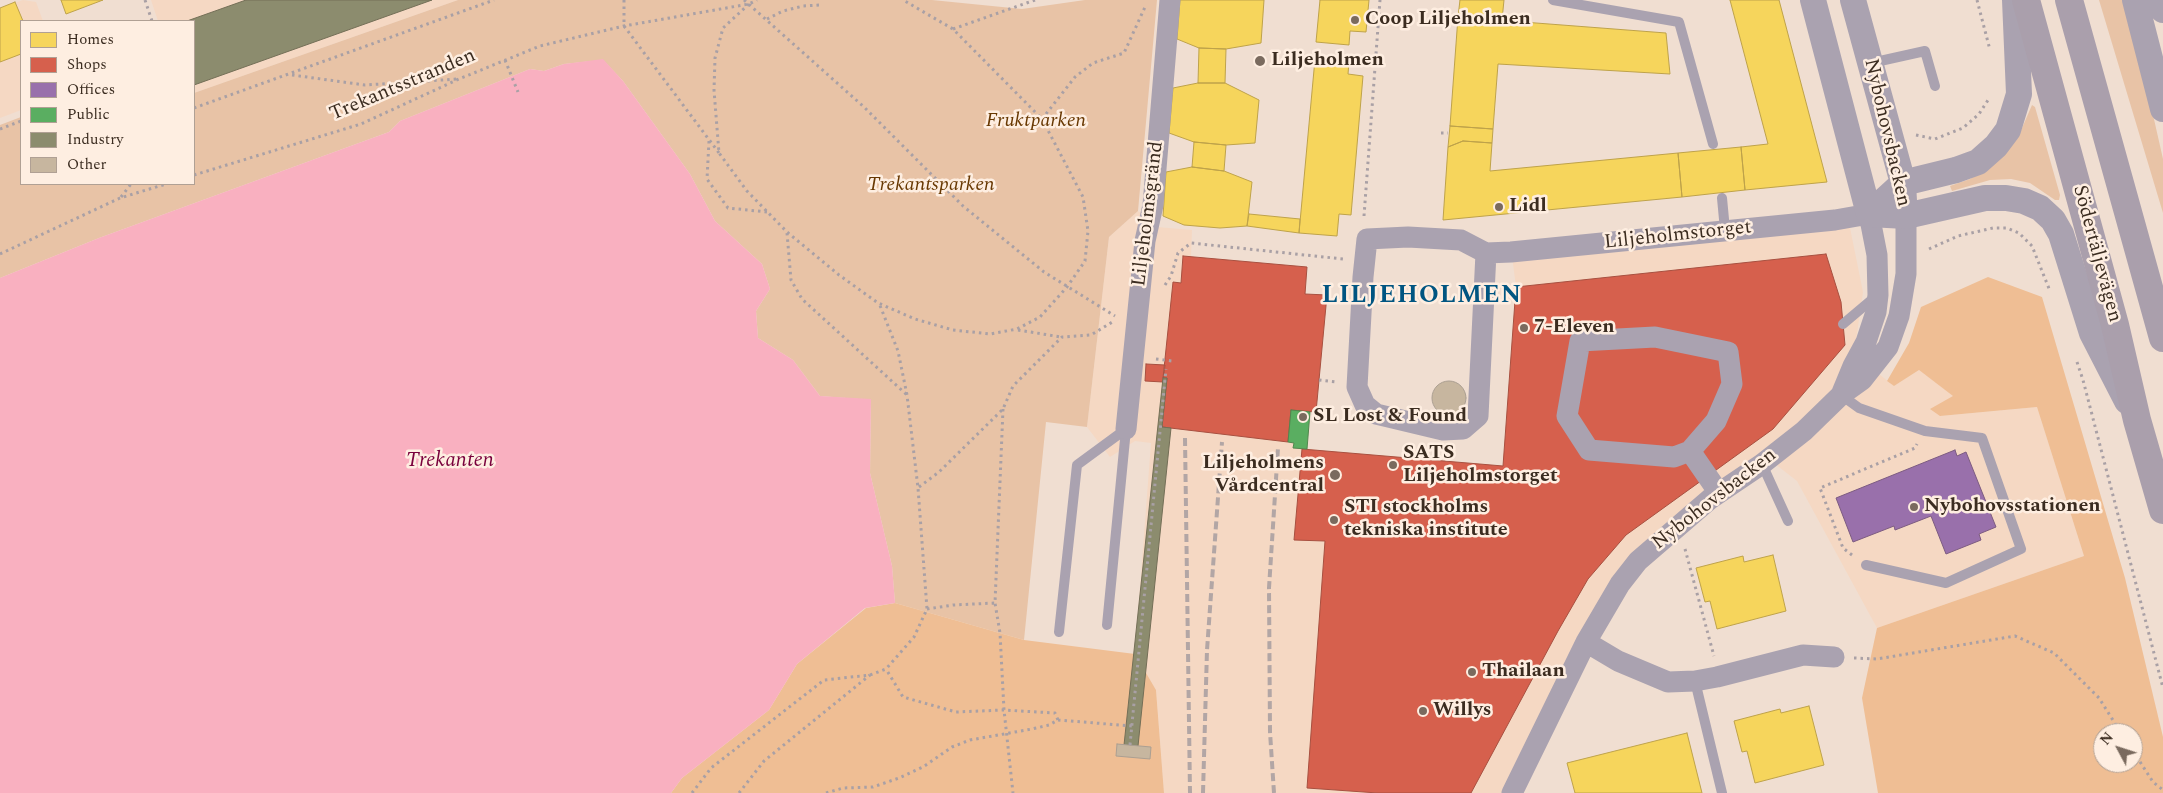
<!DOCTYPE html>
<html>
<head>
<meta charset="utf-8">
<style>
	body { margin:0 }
	#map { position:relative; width:2163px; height:793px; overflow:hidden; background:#f0ded1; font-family:Spectral,serif }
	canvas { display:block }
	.legend { position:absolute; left:20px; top:20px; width:175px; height:165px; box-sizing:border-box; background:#feeee1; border:1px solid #b0a094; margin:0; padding:6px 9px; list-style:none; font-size:15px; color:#3b2c20 }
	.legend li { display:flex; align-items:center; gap:10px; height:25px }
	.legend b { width:25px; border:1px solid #b0a094 }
	.north { position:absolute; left:2093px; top:723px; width:50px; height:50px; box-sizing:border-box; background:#feeee1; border:1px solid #b0a094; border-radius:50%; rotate:310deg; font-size:14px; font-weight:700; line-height:20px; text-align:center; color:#3b2c20 }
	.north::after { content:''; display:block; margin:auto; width:18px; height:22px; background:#7a6a5e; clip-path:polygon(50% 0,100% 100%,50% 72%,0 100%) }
</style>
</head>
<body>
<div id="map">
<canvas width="2163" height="793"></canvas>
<ul class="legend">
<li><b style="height:14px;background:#f6d55c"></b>Homes</li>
<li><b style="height:14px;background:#d6604d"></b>Shops</li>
<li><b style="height:14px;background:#9970ab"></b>Offices</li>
<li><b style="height:14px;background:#5aae61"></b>Public</li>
<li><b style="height:14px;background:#8c8c6e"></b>Industry</li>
<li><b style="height:14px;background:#c7b69f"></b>Other</li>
</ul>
<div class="north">N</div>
</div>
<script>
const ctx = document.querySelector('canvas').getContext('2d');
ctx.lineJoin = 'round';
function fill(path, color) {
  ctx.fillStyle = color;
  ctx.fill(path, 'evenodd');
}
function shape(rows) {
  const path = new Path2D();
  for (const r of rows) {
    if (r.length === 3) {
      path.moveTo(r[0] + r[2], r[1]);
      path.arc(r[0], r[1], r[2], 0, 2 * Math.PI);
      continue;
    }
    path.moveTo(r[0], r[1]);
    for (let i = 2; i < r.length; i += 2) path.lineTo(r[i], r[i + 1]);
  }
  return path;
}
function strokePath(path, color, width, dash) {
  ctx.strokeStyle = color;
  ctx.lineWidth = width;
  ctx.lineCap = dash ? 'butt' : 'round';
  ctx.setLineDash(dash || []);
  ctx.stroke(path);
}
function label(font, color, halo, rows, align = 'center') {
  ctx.font = font + ' Spectral,serif';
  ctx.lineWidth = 5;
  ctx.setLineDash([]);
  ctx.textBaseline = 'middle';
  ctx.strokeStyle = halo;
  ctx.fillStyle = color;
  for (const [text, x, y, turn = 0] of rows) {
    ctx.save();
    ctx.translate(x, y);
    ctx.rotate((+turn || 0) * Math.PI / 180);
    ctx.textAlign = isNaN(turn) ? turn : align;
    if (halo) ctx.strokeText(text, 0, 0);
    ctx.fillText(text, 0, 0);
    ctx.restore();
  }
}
fill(shape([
	[23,0,36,2,43,21,21,21,21,110,0,118,0,8],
	[151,0,458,0,194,93,194,21,158,21],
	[1138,211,1157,227,1192,230,1191,257,1307,267,1305,294,1327,295,1316,412,1310,412,1307,449,1503,466,1516,287,1511,248,1848,218,1863,292,1854,354,1894,386,1919,370,1954,396,1940,416,2037,407,2084,556,1877,628,1797,481,1761,453,1655,533,1505,793,1164,793,1156,690,1135,654,1151,443,1135,441,1110,457,1087,427,1109,237]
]), '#f5d8c3');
fill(shape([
	[458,0,932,0,1022,9,1085,0,1157,0,1138,211,1109,237,1087,427,1046,422,1024,640,895,603,892,566,870,473,871,400,820,396,793,360,758,338,756,311,770,289,762,264,715,221,690,174,623,81,603,60,564,64,544,71,530,69,400,121,389,132,99,238,0,278,0,125,21,117,21,184,194,184,194,93],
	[2099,0,2127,0,2163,159,2163,213],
	[2032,105,2035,107,2060,195,2059,200,2055,200,2030,183,2011,179,1990,180,1952,191,1950,186,1970,179,1990,168,2019,135]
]), '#e8c3a6');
fill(shape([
	[1988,277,2042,297,2125,578,2163,737,2163,793,1878,793,1862,698,1877,628,2084,556,2037,407,1940,416,1930,409,1953,396,1919,370,1894,386,1887,381,1909,343,1921,307],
	[2103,733,2133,733,2133,763,2103,763],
	[895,603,1024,640,1135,654,1156,690,1164,793,671,793,682,778,769,710,797,664,866,608]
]), '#efbe94');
fill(shape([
	[603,59,623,81,690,174,715,221,762,264,770,289,756,311,758,338,793,360,820,396,871,399,870,473,892,566,895,603,865,608,797,664,769,710,682,778,671,793,0,793,0,278,99,238,389,132,400,121,530,69,544,71,564,64]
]), '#f9b0c0');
const homes = shape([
	[61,0,103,0,66,14,61,0],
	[1180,0,1264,0,1261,43,1226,49,1199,48,1177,39,1180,0],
	[1320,0,1369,0,1366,32,1350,31,1349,45,1316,42,1320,0],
	[1460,0,1504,0,1502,20,1458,17,1460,0],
	[1730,0,1779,0,1827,182,1745,190,1741,147,1768,144,1730,0],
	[15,2,23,21,21,54,0,62,0,8,15,2],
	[1458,17,1666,33,1670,74,1498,64,1493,129,1450,126,1458,17],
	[1199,48,1226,49,1225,83,1198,83,1199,48],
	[1315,59,1349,62,1348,74,1363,76,1351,215,1339,214,1337,236,1299,233,1315,59],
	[1198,83,1225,83,1259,100,1255,143,1226,145,1194,142,1169,133,1173,88,1198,83],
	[1450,126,1493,129,1492,143,1463,141,1448,147,1450,126],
	[1463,141,1492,143,1490,171,1678,153,1682,197,1443,220,1448,147,1463,141],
	[1194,142,1226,145,1224,171,1192,167,1194,142],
	[1741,147,1745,190,1682,197,1678,153,1741,147],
	[1192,167,1224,171,1252,182,1247,226,1220,228,1184,225,1163,216,1166,172,1192,167],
	[1249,214,1300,219,1299,233,1247,226,1249,214],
	[1773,555,1786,611,1717,629,1710,601,1705,602,1696,568,1743,556,1744,562,1773,555],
	[1809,706,1824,765,1755,783,1747,751,1742,752,1734,721,1780,709,1781,713,1809,706],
	[1687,733,1702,793,1575,793,1567,763,1687,733]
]);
fill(homes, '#f6d55c');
strokePath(homes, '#bea24a', 1);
const shops = shape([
	[1826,254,1841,302,1845,345,1773,429,1626,535,1588,579,1558,631,1471,793,1378,793,1307,788,1325,541,1294,540,1302,449,1503,466,1516,287,1826,254],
	[1183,256,1307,267,1305,294,1327,295,1316,412,1291,410,1288,442,1162,427,1167,378,1163,378,1173,282,1181,283,1183,256],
	[1146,364,1165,365,1163,382,1145,381,1146,364]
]);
fill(shops, '#d6604d');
strokePath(shops, '#a85040', 1);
const offices = shape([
	[1955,450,1957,456,1966,452,1996,527,1979,534,1981,540,1946,554,1931,516,1895,530,1894,526,1853,542,1836,498,1955,450]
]);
fill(offices, '#9970ab');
strokePath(offices, '#7d5c81', 1);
const public = shape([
	[1291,410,1310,412,1307,449,1293,448,1294,443,1288,442,1291,410]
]);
fill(public, '#5aae61');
strokePath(public, '#51874e', 1);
const industry = shape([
	[246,0,432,0,194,85,194,21,187,21,246,0],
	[1163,378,1167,378,1162,427,1171,428,1138,746,1124,745,1163,378]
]);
fill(industry, '#8c8c6e');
strokePath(industry, '#746f57', 1);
const building = shape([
	[1449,398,17],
	[1117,744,1151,747,1150,759,1116,756,1117,744]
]);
fill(building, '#c7b69f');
strokePath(building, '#ab9f92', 1);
strokePath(shape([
	[145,0,152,21],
	[624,0,624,26,719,153],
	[744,0,864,107,963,206,1044,272,1115,316],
	[1977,0,1990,50],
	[749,4,723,28,715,58,714,90,719,153,747,191,787,232,839,275,878,303,915,319,953,330,990,334,1017,329,1040,317,1067,287,1085,261,1088,231,1083,197,1042,119,953,29,903,0],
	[767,19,783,11,803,6,820,5],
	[1367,21,1378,22],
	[953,29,1035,0],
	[505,60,518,92],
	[292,75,365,85,457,79],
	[194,108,494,0],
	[1042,119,1075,77,1093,63,1124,53,1145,7],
	[0,129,21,121],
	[1441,133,1448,133],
	[1916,135,1935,139,1963,128,1979,114,1990,97],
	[709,141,707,179,728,208,767,212],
	[194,175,361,124,459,79,540,46,624,26,749,4,757,0],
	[121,197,131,184],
	[1364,216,1380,0],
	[787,233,791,280,802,299,907,395],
	[1929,249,1958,236,1993,228,2007,228,2019,233,2032,246,2050,291],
	[0,254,120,198,166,184],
	[1165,285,1171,276,1178,253,1191,243,1343,259],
	[1018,330,1061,337],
	[1156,359,1172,361],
	[2077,362,2083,380,2163,688],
	[1319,380,1336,382],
	[1003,409,995,603,1000,633,1004,710,1013,793],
	[919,487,939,472,1003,409,1013,386,1062,337,1091,335,1114,321],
	[1685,549,1714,656],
	[1852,555,1843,548,1820,488,1915,448,1917,444],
	[927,609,953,605,995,603],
	[1854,658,1877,659,2015,636,2054,653,2099,698,2121,733],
	[1058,720,1132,726],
	[1130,745,1166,369],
	[2133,751,2153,782,2163,790],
	[692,793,711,768,824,680,870,675,886,669,914,637,927,609,918,488,907,395,898,351,879,303],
	[739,793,764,761,870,675],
	[826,793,843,788,873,787,899,778,923,767,952,747,970,740,1032,729,1049,725,1058,720,1055,713,1004,710,956,712,903,697,886,669]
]), '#a9a0a5', 3, [2.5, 4]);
strokePath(shape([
	[1553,0,1679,22,1713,144],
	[1871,63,1925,51,1935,86],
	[1722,198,1725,230],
	[1843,324,1875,297],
	[1841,395,1859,408,1925,431,1982,438,2021,549,1946,583,1866,565],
	[1762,464,1788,521],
	[1107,625,1126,429],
	[1059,632,1077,465,1126,429],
	[1695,681,1722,793]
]), '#aaa2b0', 10);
strokePath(shape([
	[1486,253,1478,416,1463,429,1443,430,1376,414,1365,405,1357,387,1363,277,1367,239,1408,237,1461,240,1486,253,1511,252,1835,220,1869,214,1877,255,1878,295,1876,312,1866,342,1853,366,1841,395],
	[1126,429,1145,241,1153,205,1170,0],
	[1690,451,1716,421,1732,384,1728,352,1655,337,1580,341,1567,416,1589,450,1674,457,1690,451,1719,493],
	[1586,642,1618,661,1668,682,1695,681,1717,677,1803,655,1834,657],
	[1512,793,1586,642,1620,584,1638,561,1710,499,1762,464,1804,431,1841,395,1862,380,1888,347,1899,316,1906,274,1906,216]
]), '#aaa2b0', 21);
strokePath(shape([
	[1813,0,1869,214],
	[1853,0,1903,183,1904,201],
	[2135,0,2163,109],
	[2160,0,2163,10],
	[1869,214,1906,216,1985,198,2006,198,2024,201,2040,208,2053,220,2061,234,2092,333,2127,401],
	[1869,214,1903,183,1956,170,1978,162,1996,146,2008,130,2019,94,2015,0]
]), '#aaa2b0', 26);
strokePath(shape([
	[2026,0,2115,325,2137,420,2163,510],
	[2069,0,2163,338]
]), '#aa9fac', 28);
strokePath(shape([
	[1185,438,1190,793],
	[1203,793,1207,650,1222,442],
	[1274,793,1270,732,1269,588,1278,448]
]), '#b2a6a5', 4, [8, 4]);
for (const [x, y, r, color] of [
	[1355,20,5,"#7a6a5e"],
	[1260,61,6,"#7a6a5e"],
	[1499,207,5,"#7a6a5e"],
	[1524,328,5,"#7a6a5e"],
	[1303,417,5,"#7a6a5e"],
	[1393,465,5,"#7a6a5e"],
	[1335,475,6,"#7a6a5e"],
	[1914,507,5,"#7a6a5e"],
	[1334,520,5,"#7a6a5e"],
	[1472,672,5,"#7a6a5e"],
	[1423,711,5,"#7a6a5e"]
]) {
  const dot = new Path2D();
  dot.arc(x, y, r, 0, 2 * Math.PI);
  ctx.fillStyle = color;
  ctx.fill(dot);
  strokePath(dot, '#feeee1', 2);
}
label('bold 20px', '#3b2c20', '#feeee1', [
	["Coop Liljeholmen",1365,20],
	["Liljeholmen",1271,61],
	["Lidl",1509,207],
	["7-Eleven",1534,328],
	["SL Lost & Found",1313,417],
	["SATS",1403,454],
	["Liljeholmstorget",1403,477],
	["Liljeholmens",1324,464,"right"],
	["Vårdcentral",1324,487,"right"],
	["Nybohovsstationen",1924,507],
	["STI stockholms",1344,508],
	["tekniska institute",1344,531],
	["Thailaan",1482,672],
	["Willys",1433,711]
], 'left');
label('20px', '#3b2c20', '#feeee1', [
	["Trekantsstranden",403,86,-23],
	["Nybohovsbacken",1886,133,77],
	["Liljeholmsgränd",1149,214,-83],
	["Liljeholmstorget",1678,236,-6],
	["Södertäljevägen",2096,254,75],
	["Nybohovsbacken",1715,500,-38]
]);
label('italic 20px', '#683802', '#feeee1', [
	["Fruktparken",1036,122],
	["Trekantsparken",931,186]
]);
label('italic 21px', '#79013c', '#feeee1', [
	["Trekanten",450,462]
]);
ctx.letterSpacing = '1px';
label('bold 25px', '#015581', '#feeee1', [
	["LILJEHOLMEN",1422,297]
]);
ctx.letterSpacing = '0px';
</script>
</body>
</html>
